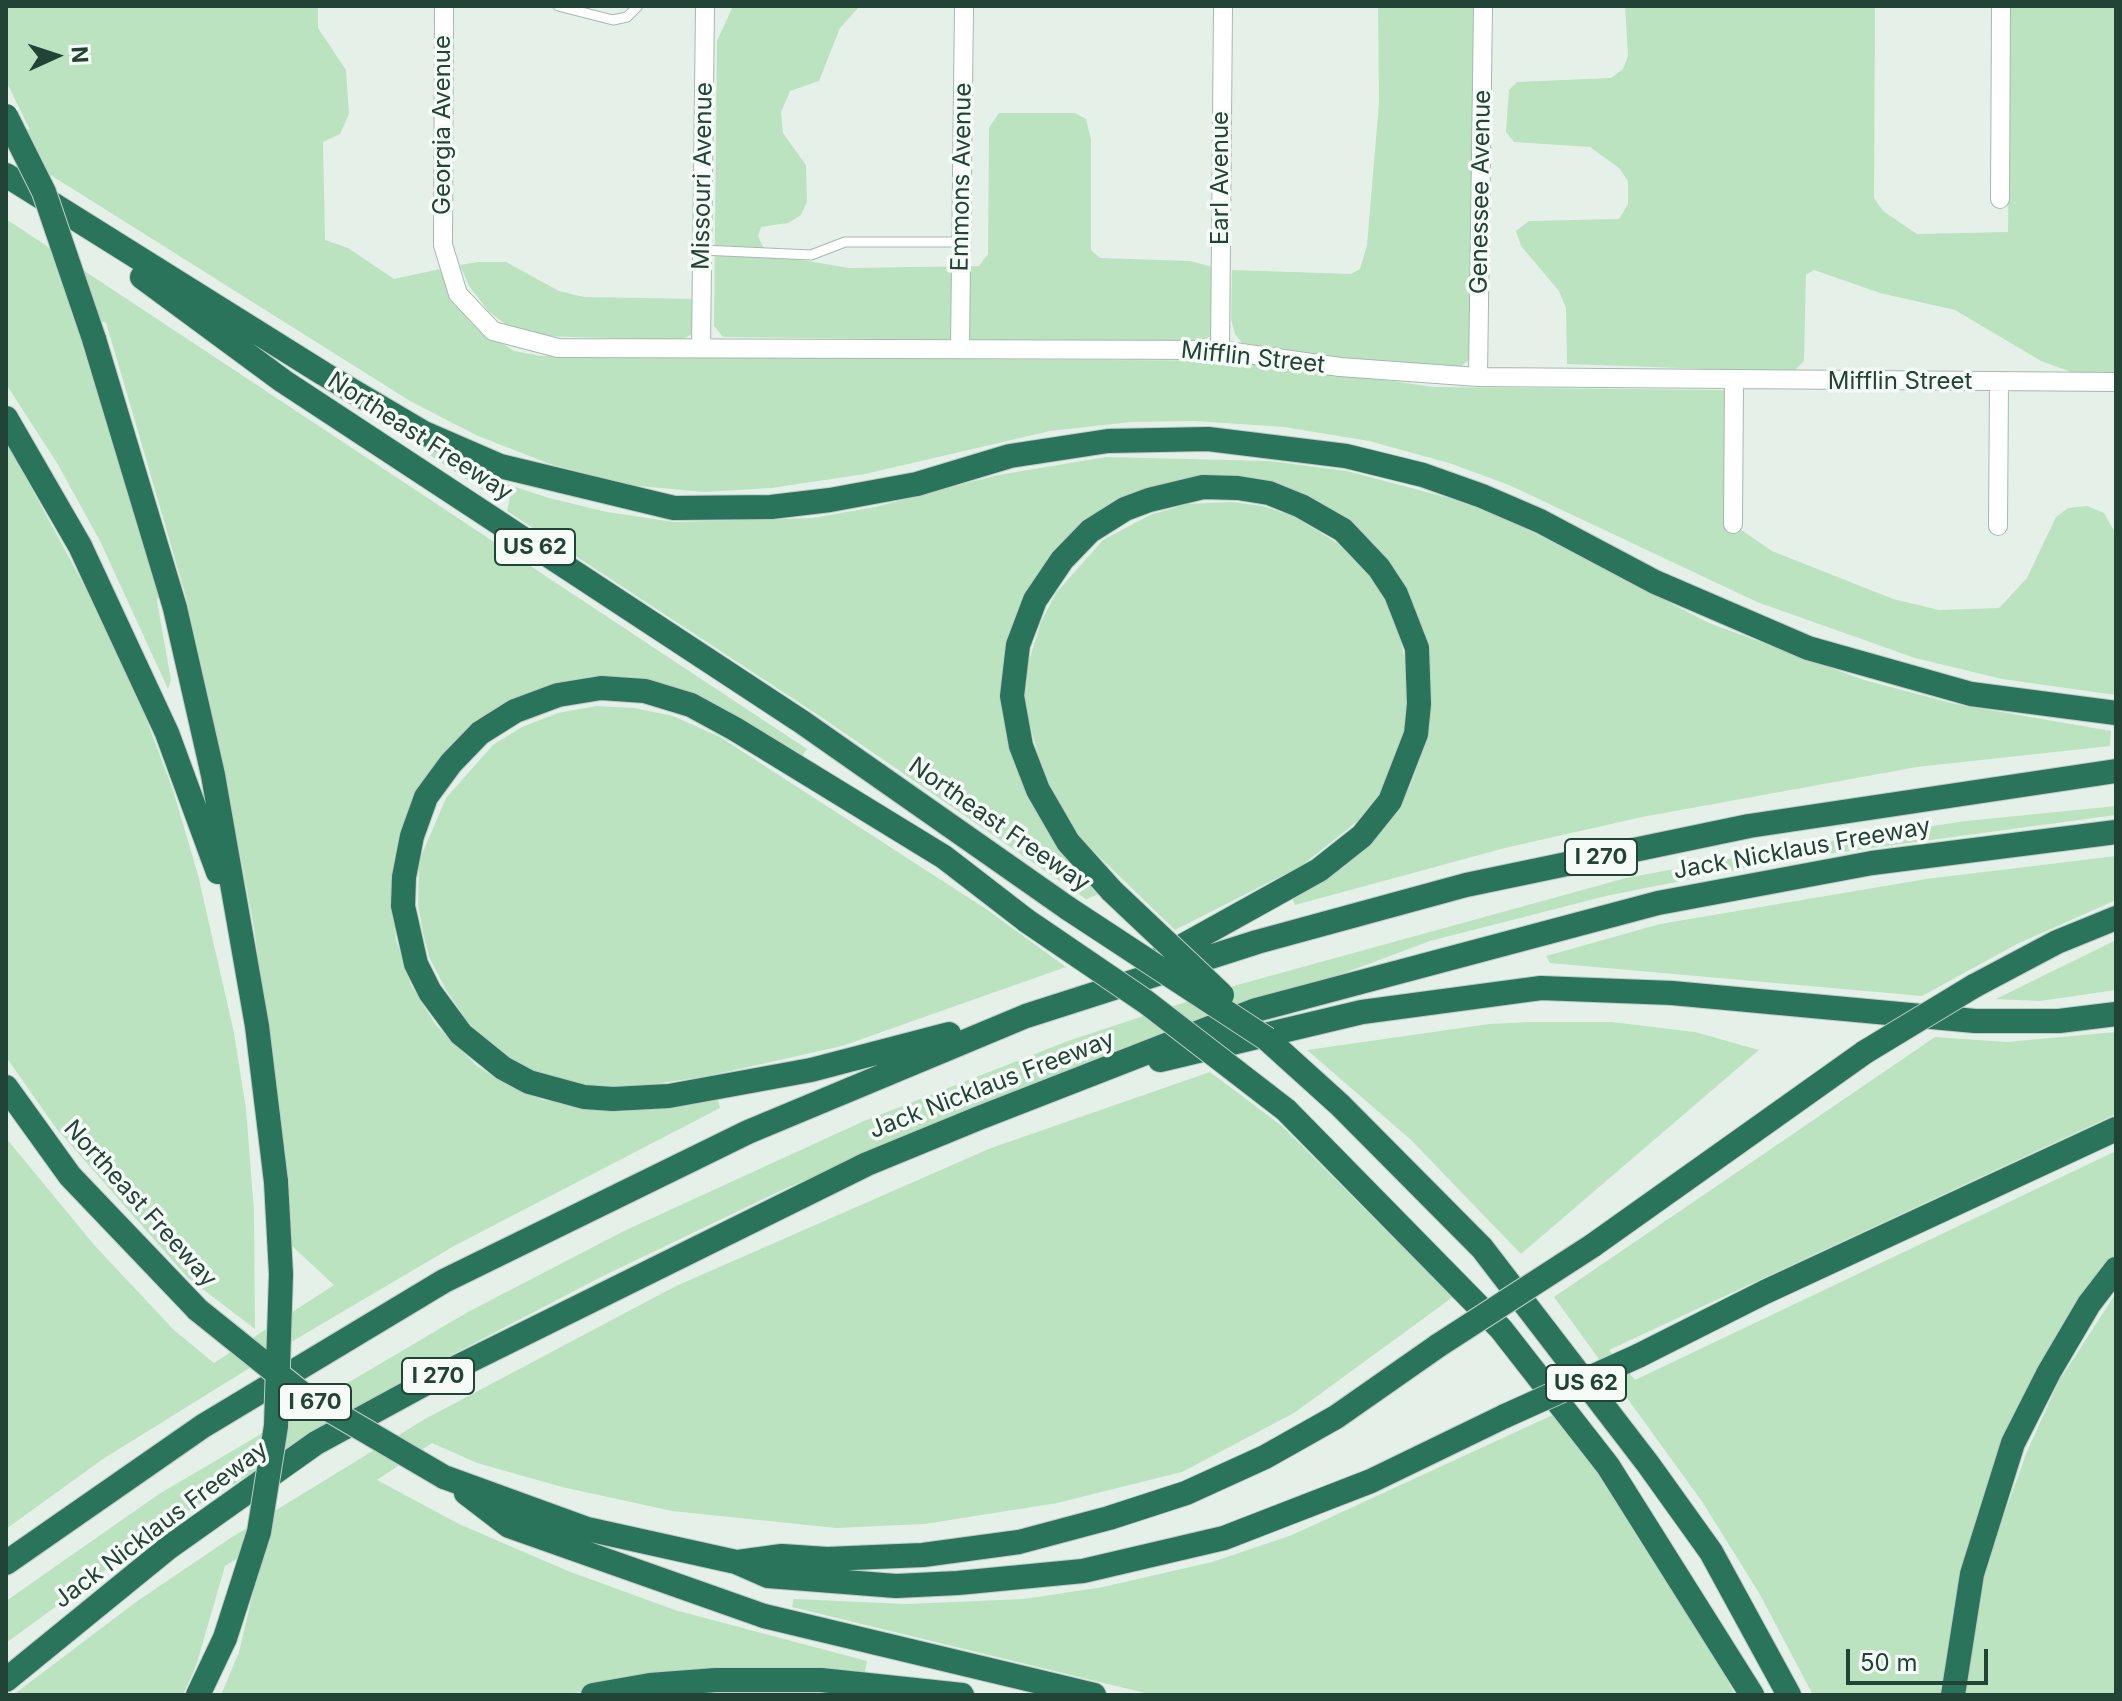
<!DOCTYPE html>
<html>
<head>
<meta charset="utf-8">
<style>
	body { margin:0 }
	#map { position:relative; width:2122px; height:1701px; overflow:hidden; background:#e5f0e9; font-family:Inter,sans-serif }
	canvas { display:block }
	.frame { position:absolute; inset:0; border:8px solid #214436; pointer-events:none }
	.north { position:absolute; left:16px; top:16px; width:80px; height:80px; -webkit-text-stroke:6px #f6fbf8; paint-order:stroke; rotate:87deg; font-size:22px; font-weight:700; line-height:32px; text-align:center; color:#214436 }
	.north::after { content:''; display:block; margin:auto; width:28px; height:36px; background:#214436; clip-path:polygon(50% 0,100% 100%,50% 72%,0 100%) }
	.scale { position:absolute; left:1846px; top:1649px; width:142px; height:36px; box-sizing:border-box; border:4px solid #214436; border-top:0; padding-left:10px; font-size:24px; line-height:28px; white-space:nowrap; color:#214436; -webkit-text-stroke:6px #f6fbf8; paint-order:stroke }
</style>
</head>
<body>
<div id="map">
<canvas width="2122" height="1701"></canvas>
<div class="frame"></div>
<div class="north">N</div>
<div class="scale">50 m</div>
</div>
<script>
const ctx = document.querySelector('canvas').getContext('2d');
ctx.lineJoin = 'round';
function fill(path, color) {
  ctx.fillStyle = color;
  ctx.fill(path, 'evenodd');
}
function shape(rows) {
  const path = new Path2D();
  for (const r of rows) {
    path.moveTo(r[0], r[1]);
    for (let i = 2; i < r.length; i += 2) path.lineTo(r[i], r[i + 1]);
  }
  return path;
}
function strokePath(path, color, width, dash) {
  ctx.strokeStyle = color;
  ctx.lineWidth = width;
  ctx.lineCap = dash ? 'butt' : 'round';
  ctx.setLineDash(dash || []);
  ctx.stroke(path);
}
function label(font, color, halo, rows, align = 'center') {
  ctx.font = font + ' Inter,sans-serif';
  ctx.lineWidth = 7;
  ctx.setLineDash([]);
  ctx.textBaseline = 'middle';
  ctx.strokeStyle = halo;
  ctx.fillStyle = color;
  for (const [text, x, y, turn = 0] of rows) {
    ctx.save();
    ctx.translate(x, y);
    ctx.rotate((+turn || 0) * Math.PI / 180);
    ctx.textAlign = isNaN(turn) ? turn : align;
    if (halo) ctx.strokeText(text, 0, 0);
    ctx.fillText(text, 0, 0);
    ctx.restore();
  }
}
fill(shape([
	[6,6,318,6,318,28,346,70,349,114,340,134,323,142,325,240,348,248,394,279,440,269,455,302,475,326,514,351,541,356,1251,361,1434,387,1724,390,1724,518,1772,551,1893,599,1939,610,1999,608,2027,578,2056,517,2068,508,2087,506,2104,513,2116,534,2116,695,2002,679,1915,658,1757,602,1509,485,1449,463,1369,441,1284,427,1195,421,1131,422,1050,431,865,474,771,488,704,492,628,485,550,464,478,436,410,401,6,147,6,119,30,130,6,81],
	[733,6,860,6,840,28,819,81,790,91,781,112,783,133,806,165,807,202,801,215,788,223,761,227,758,236,763,247,790,258,849,268,979,266,988,254,989,128,999,113,1075,113,1086,119,1091,140,1091,250,1100,258,1190,261,1217,268,1212,335,1201,343,723,337,714,326,717,41],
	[1378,6,1475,6,1469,360,1459,368,1388,366,1242,343,1235,334,1231,319,1232,270,1351,274,1360,269,1367,245,1379,103],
	[1625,6,1875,6,1874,198,1883,211,1917,234,2008,232,2010,6,2116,6,2116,375,2082,376,2041,361,1955,310,1880,293,1814,270,1806,275,1804,361,1793,372,1567,364,1566,308,1559,291,1521,246,1516,231,1529,221,1619,219,1628,204,1628,181,1619,168,1590,147,1514,142,1506,132,1509,90,1517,82,1611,78,1623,69,1628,56],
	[6,219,807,749,802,756,623,681,462,738,393,901,396,940,411,985,436,1025,477,1066,509,1086,543,1100,621,1112,718,1100,720,1108,454,1246,293,1341,103,1459,6,1529,6,1138,95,1246,174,1330,214,1363,334,1285,291,1245,288,1184,254,928,233,817,186,597,123,380,106,323,70,310,91,365,159,593,157,601,171,680,168,689,100,541,57,463,6,384],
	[478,262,506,262,559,291,584,297,699,299,693,333,683,340,535,336,508,326,489,312,469,286,460,265],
	[6,441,98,611,142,708,173,790,198,875,234,1033,246,1109,254,1211,255,1329,188,1278,56,1128,6,1057],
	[428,449,494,480,549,498,607,512,674,522,813,518,875,507,998,475,1106,457,1270,461,1347,471,1449,498,1509,520,1709,623,1864,680,1955,704,2111,731,2110,746,1917,767,1642,817,1505,848,1295,905,1292,898,1343,868,1369,844,1395,812,1410,787,1424,748,1430,710,1426,643,1416,613,1395,573,1333,512,1181,482,1039,574,1019,608,1009,639,1003,700,1102,893,1086,899,824,719,507,511,510,498,484,491,425,452],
	[1232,502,1263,506,1295,517,1337,543,1364,568,1383,596,1399,633,1407,669,1408,707,1403,742,1383,789,1359,820,1301,866,1175,930,1084,842,1062,813,1044,776,1024,703,1029,661,1041,622,1056,593,1103,540,1150,515,1187,504],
	[596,706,634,708,673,716,720,737,986,909,1066,967,842,1046,708,1076,634,1087,579,1085,533,1072,492,1046,467,1021,446,990,429,957,423,933,418,905,419,861,446,798,493,745,522,727,558,713],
	[2116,806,2116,815,1790,859,1606,896,1430,941,913,1134,782,1190,601,1277,438,1362,177,1518,6,1643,6,1601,159,1494,468,1312,624,1231,864,1121,1068,1041,1237,985,1626,878,1798,846,1966,821],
	[2116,856,2116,900,2017,944,1922,996,1550,963,1546,956,1660,924,1926,879],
	[2116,940,2116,990,2040,1001,1996,999],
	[1530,1022,1612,1022,1695,1032,1759,1050,1521,1254,1410,1139,1307,1050,1489,1024],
	[2116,1032,2116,1114,1609,1350,1635,1380,2116,1151,2116,1255,2079,1305,2008,1427,1971,1536,1941,1695,1813,1695,1759,1593,1703,1503,1554,1297,1935,1037,2007,1042],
	[1210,1072,1282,1126,1453,1297,1294,1413,1182,1472,1057,1503,925,1524,836,1528,672,1511,562,1487,477,1463,432,1443,377,1480,459,1524,568,1571,675,1610,867,1661,865,1672,802,1667,733,1669,655,1677,564,1695,221,1695,239,1652,265,1542,225,1566,196,1666,183,1695,13,1695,136,1602,232,1537,425,1419,676,1286,991,1148],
	[2116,1293,2116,1695,1965,1695,1985,1568,2026,1454,2059,1381],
	[1557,1413,1693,1614,1735,1695,1153,1695,792,1607,794,1599,905,1604,1024,1599,1103,1587,1212,1562,1292,1535]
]), '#bce3c0');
const lane = shape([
	[558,6,613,20,627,17,638,6],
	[702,250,811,255,845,242,961,242]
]);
const street = shape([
	[444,6,443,245,458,294,493,331,558,348,1220,350,1340,367,1478,377,2116,382],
	[2000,199,2001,6],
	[701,347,705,6],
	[960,348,964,6],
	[1220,350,1223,6],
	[1478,377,1483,6],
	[1733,524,1734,380],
	[1998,526,1999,382]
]);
const highway = shape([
	[6,175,324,374,424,433,500,466,674,508,771,507,830,500,917,484,1010,456,1108,441,1208,439,1346,456,1423,475,1482,496,1540,521,1655,582,1808,648,1971,694,2116,713],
	[142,277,283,381,802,722,1069,909],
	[94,339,175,608,213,775,257,1026,276,1182],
	[6,418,80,546,167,733,218,872],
	[1112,891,1068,842,1038,790,1021,746,1012,696,1018,645,1035,600,1062,560,1090,531,1125,509,1149,500,1203,487,1238,488,1269,493,1301,506,1343,530,1379,568,1396,594,1417,648,1419,704,1416,734,1390,801,1362,836,1319,870,1159,959],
	[1974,986,2057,942,2116,918],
	[949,1034,811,1070,669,1096,613,1099,584,1097,529,1082,503,1068,461,1034,430,992,416,964,403,906,404,877,412,836,426,797,451,763,480,733,515,711,558,695,601,688,645,691,691,705,735,729,944,857,1027,921],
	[1267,1039,1340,1105,1482,1248,1648,1464,1711,1552,1789,1695],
	[1160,1060,1362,1012,1541,988,1672,993,1975,1021,2059,1021,2116,1014],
	[6,1087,70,1176,198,1310],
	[1286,1110,1501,1329,1608,1466,1752,1695],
	[1592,1246,1865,1052],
	[1638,1356,1765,1292,2116,1129],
	[444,1477,587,1529,736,1562,768,1576,896,1586,958,1583,1083,1571,1224,1538,1371,1481,1505,1416],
	[466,1493,509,1526,764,1616,1094,1695],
	[738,1562,782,1556,827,1559,923,1555,1019,1542,1109,1518,1186,1493,1265,1457,1336,1417,1439,1345],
	[6,1563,203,1426,444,1281,748,1132,1026,1016,1257,942,1466,885,1749,826,2116,771],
	[6,1680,168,1548,316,1443,441,1375,867,1164,979,1118,1256,1010,1658,903,1872,863,2116,832],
	[198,1695,225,1638],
	[593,1695,650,1685,716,1680,821,1680,962,1695],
	[1953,1695,1972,1574,2013,1443,2049,1372,2089,1304,2116,1269]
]);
strokePath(lane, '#a6b9b0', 11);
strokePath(street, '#a6b9b0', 20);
strokePath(highway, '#c1cbc7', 26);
strokePath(lane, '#fff', 9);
strokePath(street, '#fff', 18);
strokePath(highway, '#29745a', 24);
const highwayBridge = shape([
	[6,116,44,192,94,339],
	[1112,891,1222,995],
	[1069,909,1267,1039],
	[1027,921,1146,1002,1286,1110],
	[1865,1052,1974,986],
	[198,1310,304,1395,444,1477],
	[1439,1345,1592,1246],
	[1505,1416,1638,1356],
	[225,1638,259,1532,276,1426,281,1274,276,1182]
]);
strokePath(highwayBridge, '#c1cbc7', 26, []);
strokePath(highwayBridge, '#29745a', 24);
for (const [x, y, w] of [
	[535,547,80],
	[1601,857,72],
	[438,1376,72],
	[1586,1383,80],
	[315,1402,72]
]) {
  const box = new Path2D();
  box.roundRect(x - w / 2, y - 18, w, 36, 6);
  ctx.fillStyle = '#f6fbf8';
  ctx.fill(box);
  strokePath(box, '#214436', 2);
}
label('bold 22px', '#214436', null, [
	["US 62",535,547],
	["I 270",1601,857],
	["I 270",438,1376],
	["US 62",1586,1383],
	["I 670",315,1402]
]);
label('24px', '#214436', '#f6fbf8', [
	["Georgia Avenue",443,125,-90],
	["Missouri Avenue",703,176,-89],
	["Emmons Avenue",962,177,-89],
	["Earl Avenue",1221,178,-90],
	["Genessee Avenue",1481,192,-89],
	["Mifflin Street",1253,358,6],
	["Mifflin Street",1900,382],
	["Northeast Freeway",420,437,33],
	["Northeast Freeway",999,825,35],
	["Jack Nicklaus Freeway",1802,849,-10],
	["Jack Nicklaus Freeway",992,1085,-21],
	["Northeast Freeway",140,1204,48],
	["Jack Nicklaus Freeway",161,1525,-37]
]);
</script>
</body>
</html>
